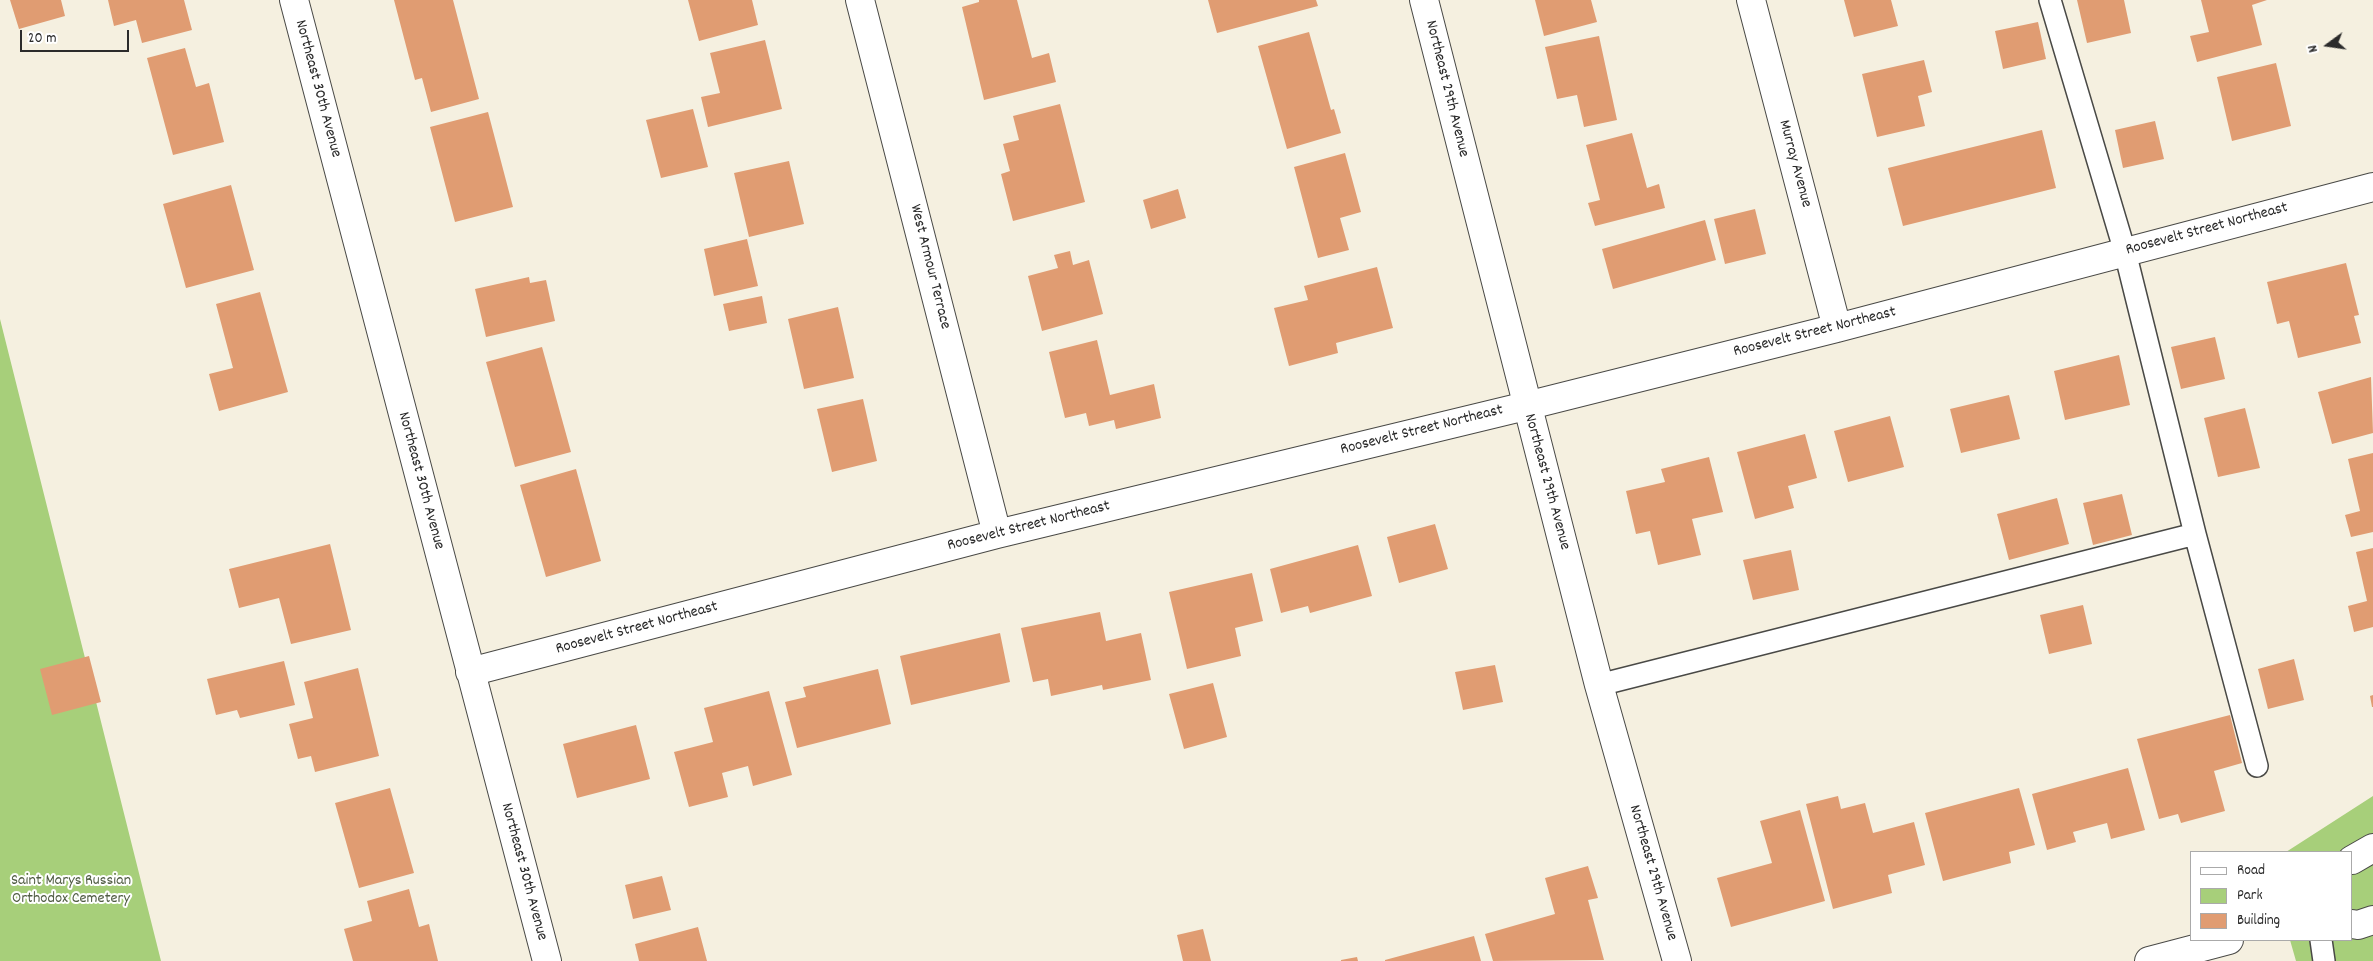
<!DOCTYPE html>
<html>
<head>
<meta charset="utf-8">
<style>
	body { margin:0 }
	#map { position:relative; width:2373px; height:961px; overflow:hidden; background:#f5f0e0; font-family:Dekko,sans-serif }
	canvas { display:block }
	.legend { position:absolute; left:2190px; top:851px; width:162px; height:90px; box-sizing:border-box; background:#fff; border:1px solid #aaa; margin:0; padding:6px 9px; list-style:none; font-size:15px; color:#2b2b2b }
	.legend li { display:flex; align-items:center; gap:10px; height:25px }
	.legend b { width:25px; border:1px solid #aaa }
	.north { position:absolute; left:2303px; top:20px; width:50px; height:50px; -webkit-text-stroke:4px #fff; paint-order:stroke; rotate:256deg; font-size:14px; font-weight:700; line-height:20px; text-align:center; color:#2b2b2b }
	.north::after { content:''; display:block; margin:auto; width:18px; height:22px; background:#2b2b2b; clip-path:polygon(50% 0,100% 100%,50% 72%,0 100%) }
	.scale { position:absolute; left:20px; top:30px; width:109px; height:22px; box-sizing:border-box; border:2px solid #2b2b2b; border-top:0; padding-left:6px; font-size:15px; line-height:18px; white-space:nowrap; color:#2b2b2b; -webkit-text-stroke:4px #fff; paint-order:stroke }
</style>
</head>
<body>
<div id="map">
<canvas width="2373" height="961"></canvas>
<ul class="legend">
<li><b style="height:6px;background:#fff"></b>Road</li>
<li><b style="height:14px;background:#a7cf7a"></b>Park</li>
<li><b style="height:14px;background:#e09c72"></b>Building</li>
</ul>
<div class="north">N</div>
<div class="scale">20 m</div>
</div>
<script>
const ctx = document.querySelector('canvas').getContext('2d');
ctx.lineJoin = 'round';
function fill(path, color) {
  ctx.fillStyle = color;
  ctx.fill(path, 'evenodd');
}
function shape(rows) {
  const path = new Path2D();
  for (const r of rows) {
    path.moveTo(r[0], r[1]);
    for (let i = 2; i < r.length; i += 2) path.lineTo(r[i], r[i + 1]);
  }
  return path;
}
function strokePath(path, color, width, dash) {
  ctx.strokeStyle = color;
  ctx.lineWidth = width;
  ctx.lineCap = dash ? 'butt' : 'round';
  ctx.setLineDash(dash || []);
  ctx.stroke(path);
}
function label(font, color, halo, rows, align = 'center') {
  ctx.font = font + ' Dekko,sans-serif';
  ctx.lineWidth = 4;
  ctx.setLineDash([]);
  ctx.textBaseline = 'middle';
  ctx.strokeStyle = halo;
  ctx.fillStyle = color;
  for (const [text, x, y, turn = 0] of rows) {
    ctx.save();
    ctx.translate(x, y);
    ctx.rotate((+turn || 0) * Math.PI / 180);
    ctx.textAlign = isNaN(turn) ? turn : align;
    if (halo) ctx.strokeText(text, 0, 0);
    ctx.fillText(text, 0, 0);
    ctx.restore();
  }
}
fill(shape([
	[0,319,161,961,0,961],
	[2373,796,2373,961,2296,961,2290,940,2352,940,2352,852,2286,852]
]), '#a7cf7a');
fill(shape([
	[10,0,61,0,65,16,19,29],
	[108,0,184,0,192,30,142,43,136,20,114,26],
	[394,0,453,0,479,99,431,112,422,78,415,80],
	[688,0,752,0,758,25,699,41],
	[979,0,1017,0,1032,58,1049,53,1056,82,984,100,962,7,979,2],
	[1208,0,1316,0,1318,6,1217,33],
	[1535,0,1591,0,1597,22,1544,36],
	[1844,0,1891,0,1898,26,1854,37],
	[2077,0,2124,0,2131,33,2087,43],
	[2201,0,2267,0,2252,5,2262,45,2197,62,2190,36,2209,32],
	[2038,22,2046,59,2003,69,1995,31],
	[1309,32,1331,110,1334,109,1341,133,1287,149,1258,46],
	[1599,36,1617,120,1584,127,1577,95,1557,99,1545,47],
	[765,40,782,109,708,127,701,97,720,93,710,53],
	[185,48,196,87,209,83,224,142,173,155,147,58],
	[1924,60,1932,92,1918,96,1925,126,1877,137,1862,74],
	[2276,63,2291,126,2232,141,2217,77],
	[1060,104,1085,202,1013,221,1001,174,1010,171,1003,144,1019,140,1013,116],
	[693,109,708,167,661,178,646,120],
	[488,112,513,207,455,222,430,127],
	[2155,121,2164,159,2123,168,2115,130],
	[2042,130,2056,188,1903,226,1888,168],
	[1632,133,1647,188,1659,184,1665,208,1595,226,1588,203,1600,200,1586,145],
	[1345,153,1361,212,1340,218,1349,250,1318,258,1294,167],
	[789,161,804,224,749,237,734,173],
	[231,185,254,270,186,288,163,204],
	[1178,189,1186,218,1151,229,1143,200],
	[1755,209,1766,254,1725,264,1714,219],
	[1705,220,1716,260,1613,289,1602,249],
	[747,239,758,286,714,296,704,249],
	[1070,251,1073,265,1089,260,1103,314,1042,331,1028,276,1058,268,1054,255],
	[2346,263,2359,315,2354,316,2361,343,2298,358,2289,321,2277,324,2267,282],
	[1377,267,1393,328,1336,343,1338,353,1289,366,1274,308,1308,300,1304,286],
	[529,277,530,283,546,280,555,321,486,337,475,289],
	[260,292,288,392,219,411,209,374,233,368,216,304],
	[762,296,767,323,729,331,723,304],
	[838,307,854,378,804,389,788,319],
	[2215,337,2225,379,2181,389,2171,347],
	[1097,340,1110,395,1154,384,1161,418,1116,429,1114,420,1089,426,1086,413,1065,418,1049,352],
	[542,347,571,452,515,467,486,362],
	[2119,355,2130,405,2065,420,2054,371],
	[2371,377,2373,433,2332,444,2318,392],
	[2009,395,2020,439,1961,453,1950,409],
	[863,399,877,461,832,472,817,409],
	[2245,408,2260,468,2218,477,2204,418],
	[1890,416,1904,467,1848,482,1834,431],
	[1805,434,1817,478,1788,486,1794,508,1755,519,1737,452],
	[2373,453,2373,532,2351,537,2345,515,2360,511,2348,459],
	[1709,457,1723,512,1692,519,1701,555,1658,565,1650,531,1636,534,1626,491,1665,482,1661,469],
	[576,469,601,561,546,577,520,485],
	[2122,494,2132,535,2093,545,2083,503],
	[2057,498,2069,544,2009,560,1997,514],
	[1435,524,1448,569,1399,583,1387,537],
	[330,544,351,630,291,644,279,598,239,608,229,569],
	[1358,545,1372,596,1310,613,1308,606,1281,613,1270,569],
	[2373,548,2373,627,2354,632,2348,606,2367,601,2356,552],
	[1791,550,1799,590,1753,600,1743,560],
	[1252,573,1263,621,1235,628,1241,656,1187,669,1169,592],
	[2083,605,2092,644,2049,654,2040,615],
	[1100,612,1106,641,1141,633,1151,680,1103,690,1102,685,1051,696,1048,679,1033,682,1021,628],
	[1000,633,1010,682,911,705,900,656],
	[89,656,101,702,52,715,40,669],
	[2294,659,2304,700,2268,709,2258,669],
	[284,661,295,705,240,718,237,710,216,715,207,679],
	[1495,665,1503,702,1463,710,1455,672],
	[358,668,379,756,315,772,311,756,298,759,289,724,313,718,304,682],
	[878,669,891,724,797,748,785,702,806,697,803,687],
	[1213,683,1227,737,1184,749,1169,694],
	[769,691,792,775,753,786,748,766,722,773,728,797,689,807,674,752,713,742,704,708],
	[2373,695,2373,707,2372,707,2370,696],
	[2230,715,2242,763,2214,771,2225,811,2181,823,2178,814,2159,819,2137,739],
	[636,725,650,779,577,798,563,744],
	[2128,768,2145,830,2111,839,2107,823,2073,832,2076,842,2047,850,2032,794],
	[390,788,414,873,359,888,335,803],
	[2019,788,2035,845,2009,852,2011,863,1943,881,1925,813],
	[1838,796,1841,809,1865,803,1873,833,1914,822,1925,865,1888,875,1892,893,1833,909,1806,804],
	[1800,810,1825,901,1731,927,1717,878,1772,863,1760,821],
	[1588,866,1598,898,1588,900,1604,960,1493,961,1485,934,1555,914,1545,878],
	[662,876,671,910,633,919,625,885],
	[409,889,419,927,429,924,438,961,353,961,344,929,372,921,367,901],
	[698,927,707,961,639,961,635,944],
	[1203,929,1211,961,1183,961,1177,935],
	[1474,936,1481,961,1385,961,1385,960],
	[1357,957,1358,961,1341,961,1341,960]
]), '#e09c72');
const service = shape([
	[2050,0,2125,252,2195,534,2257,766],
	[1599,685,2195,534],
	[2321,940,2324,961]
]);
const minor = shape([
	[294,0,547,961],
	[860,0,997,534],
	[1751,0,1837,328],
	[470,672,997,534,1526,406,1837,328,2373,187]
]);
const tertiary = shape([
	[1424,0,1599,685,1677,961],
	[2352,860,2373,848],
	[2352,924,2358,925,2373,920],
	[2149,961,2229,940]
]);
strokePath(service, '#494946', 24);
strokePath(minor, '#494946', 30);
strokePath(tertiary, '#494946', 30);
strokePath(service, '#fff', 21);
strokePath(minor, '#fff', 28);
strokePath(tertiary, '#fff', 28);
label('16px', '#2b2b2b', '#fff', [
	["Northeast 30th Avenue",317,89,75],
	["Northeast 29th Avenue",1446,89,76],
	["Murray Avenue",1794,164,75],
	["Roosevelt Street Northeast",2207,230,-15],
	["West Armour Terrace",929,267,76],
	["Roosevelt Street Northeast",1815,333,-14],
	["Roosevelt Street Northeast",1422,431,-14],
	["Northeast 30th Avenue",420,481,75],
	["Northeast 29th Avenue",1546,482,75],
	["Roosevelt Street Northeast",1029,527,-14],
	["Roosevelt Street Northeast",637,629,-15],
	["Northeast 30th Avenue",523,872,75],
	["Northeast 29th Avenue",1652,873,74]
]);
label('16px', '#505c43', '#fff', [
	["Saint Marys Russian",71,882],
	["Orthodox Cemetery",71,900]
]);
</script>
</body>
</html>
